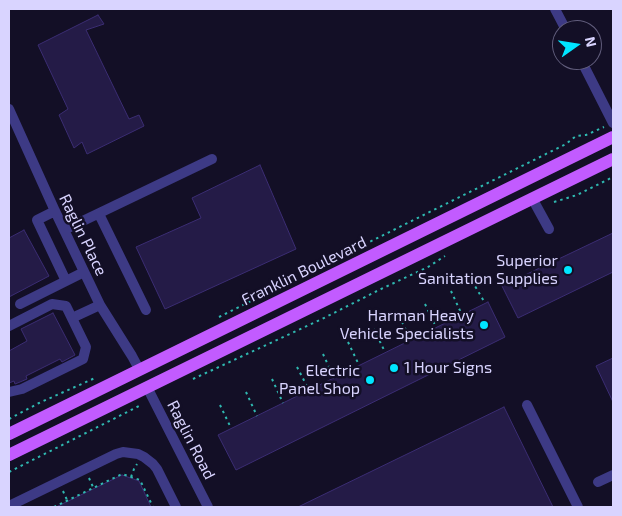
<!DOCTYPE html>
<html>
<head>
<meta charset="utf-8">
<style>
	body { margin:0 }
	#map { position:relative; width:622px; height:516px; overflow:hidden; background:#130f26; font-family:"Exo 2",sans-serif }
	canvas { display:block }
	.frame { position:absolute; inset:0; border:10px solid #d9d4ff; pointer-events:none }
	.north { position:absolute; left:552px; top:20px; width:50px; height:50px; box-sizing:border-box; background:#130f26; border:1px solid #625e7d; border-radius:50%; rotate:77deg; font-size:14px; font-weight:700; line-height:20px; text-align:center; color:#d9d4ff }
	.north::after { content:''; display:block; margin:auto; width:18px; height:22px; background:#00e5ff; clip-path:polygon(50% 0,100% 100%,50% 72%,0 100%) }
</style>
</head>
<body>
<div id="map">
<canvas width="622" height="516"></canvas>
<div class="frame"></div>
<div class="north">N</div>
</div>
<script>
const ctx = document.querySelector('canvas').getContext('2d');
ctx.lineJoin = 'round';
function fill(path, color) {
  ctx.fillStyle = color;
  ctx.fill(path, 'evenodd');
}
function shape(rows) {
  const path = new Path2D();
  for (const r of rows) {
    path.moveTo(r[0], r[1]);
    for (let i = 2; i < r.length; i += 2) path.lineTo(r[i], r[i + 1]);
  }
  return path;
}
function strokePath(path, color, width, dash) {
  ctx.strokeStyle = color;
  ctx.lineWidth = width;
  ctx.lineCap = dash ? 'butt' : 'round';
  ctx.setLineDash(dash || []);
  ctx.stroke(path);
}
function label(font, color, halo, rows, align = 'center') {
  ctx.font = font + ' "Exo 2",sans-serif';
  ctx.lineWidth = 5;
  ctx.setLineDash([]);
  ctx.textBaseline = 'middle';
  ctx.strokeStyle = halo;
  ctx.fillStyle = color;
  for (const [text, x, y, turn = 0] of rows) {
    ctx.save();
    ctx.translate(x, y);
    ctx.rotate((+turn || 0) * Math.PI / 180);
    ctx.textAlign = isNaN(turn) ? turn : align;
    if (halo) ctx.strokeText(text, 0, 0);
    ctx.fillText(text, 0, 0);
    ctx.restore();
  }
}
const building = shape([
	[98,15,104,24,86,30,129,119,139,115,144,126,87,154,82,142,74,148,59,115,68,109,38,45,98,15],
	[260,165,296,249,165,309,136,247,201,218,192,198,260,165],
	[24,230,49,276,9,297,9,238,24,230],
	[613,233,613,272,518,318,502,286,613,233],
	[488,302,505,337,236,470,218,435,488,302],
	[53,313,75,355,62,362,60,359,26,376,27,379,20,382,15,384,14,381,9,383,9,351,27,341,21,329,53,313],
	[613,358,613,402,596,366,613,358],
	[504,407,553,507,298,507,504,407],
	[122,475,139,481,151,507,56,507,122,475]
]);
fill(building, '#241b47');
strokePath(building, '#3b2d73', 1);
strokePath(shape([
	[554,202,577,195,613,177],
	[472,281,485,303],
	[451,291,462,315],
	[425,304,436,327],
	[399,316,411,340],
	[219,317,566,144,576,136,586,135,604,127],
	[374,329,385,352],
	[348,342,359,365],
	[323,354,334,378],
	[297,367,309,390],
	[193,379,322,319,379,290,428,267,445,256],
	[272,379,283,403],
	[246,392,257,416],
	[220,405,231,428],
	[9,419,39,403,95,378],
	[9,472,139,406],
	[131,477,134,469,137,464],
	[89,478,93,487],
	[63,491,67,500],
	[54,507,122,474,140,480,153,507]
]), '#2fb8b0', 2, [2.5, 4]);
strokePath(shape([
	[555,9,566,30],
	[581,60,613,123],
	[9,109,55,211,100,305,132,356,139,369],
	[532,198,549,229],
	[55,211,37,220,66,281,84,272],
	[99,214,146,310],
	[64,230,212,159],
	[20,304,66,281],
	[72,318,100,305],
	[9,326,52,304,66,306,86,347,83,359,22,389,9,392],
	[147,387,208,507],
	[527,405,578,507],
	[598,482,613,475],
	[9,506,116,454,123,452,138,454,144,457,153,464,157,469,176,507]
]), '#3d3a85', 10);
strokePath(shape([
	[9,434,613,137],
	[9,455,613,159]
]), '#c25bff', 12);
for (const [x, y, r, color] of [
	[568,270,5,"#00e5ff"],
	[484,325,5,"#00e5ff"],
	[394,368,5,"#00e5ff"],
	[370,380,5,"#00e5ff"]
]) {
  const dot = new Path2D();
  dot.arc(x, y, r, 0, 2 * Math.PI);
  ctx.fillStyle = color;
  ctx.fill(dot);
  strokePath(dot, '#130f26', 2);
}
label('16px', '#d9d4ff', '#130f26', [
	["Raglin Place",83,235,64],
	["Franklin Boulevard",304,271,-26],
	["Raglin Road",191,440,63]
]);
label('16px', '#d9d4ff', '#130f26', [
	["Superior",558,261],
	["Sanitation Supplies",558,279],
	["Harman Heavy",474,316],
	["Vehicle Specialists",474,334],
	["1 Hour Signs",404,368,"left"],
	["Electric",360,371],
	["Panel Shop",360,389]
], 'right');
</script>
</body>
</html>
